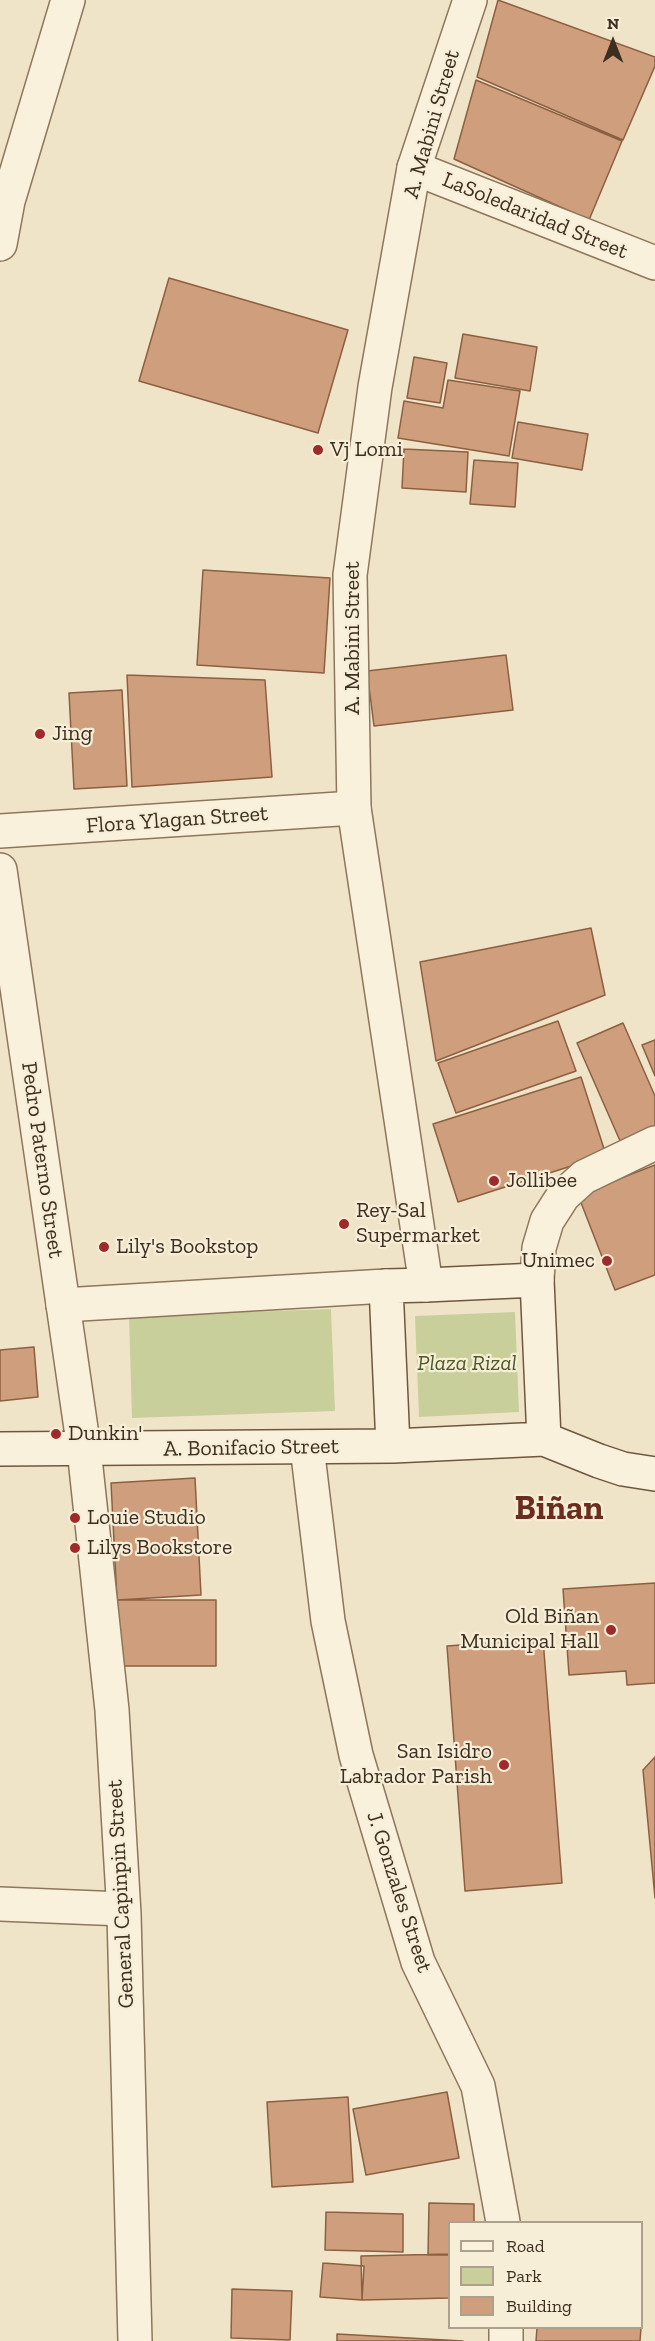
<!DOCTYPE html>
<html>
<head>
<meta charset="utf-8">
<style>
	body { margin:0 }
	#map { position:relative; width:655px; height:2341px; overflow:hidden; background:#f0e4c8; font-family:"Zilla Slab",serif }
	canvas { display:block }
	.legend { position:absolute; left:448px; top:2221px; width:195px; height:108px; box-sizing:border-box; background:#f7eed8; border:2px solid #ada18e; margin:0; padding:8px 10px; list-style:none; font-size:18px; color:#3d2e20 }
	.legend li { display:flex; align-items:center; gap:12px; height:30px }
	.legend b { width:30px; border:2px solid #ada18e }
	.north { position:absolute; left:583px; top:12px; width:60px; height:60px; -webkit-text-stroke:4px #f7eed8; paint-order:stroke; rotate:0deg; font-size:16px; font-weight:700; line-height:24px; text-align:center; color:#3d2e20 }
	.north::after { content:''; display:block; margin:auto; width:21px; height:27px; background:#3d2e20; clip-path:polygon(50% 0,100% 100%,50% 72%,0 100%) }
</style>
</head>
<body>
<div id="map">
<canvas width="655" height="2341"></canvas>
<ul class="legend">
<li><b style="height:8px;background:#faf1dc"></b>Road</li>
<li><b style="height:16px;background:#c9cf9b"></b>Park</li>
<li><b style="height:16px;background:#cf9f7d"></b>Building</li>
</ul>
<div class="north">N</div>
</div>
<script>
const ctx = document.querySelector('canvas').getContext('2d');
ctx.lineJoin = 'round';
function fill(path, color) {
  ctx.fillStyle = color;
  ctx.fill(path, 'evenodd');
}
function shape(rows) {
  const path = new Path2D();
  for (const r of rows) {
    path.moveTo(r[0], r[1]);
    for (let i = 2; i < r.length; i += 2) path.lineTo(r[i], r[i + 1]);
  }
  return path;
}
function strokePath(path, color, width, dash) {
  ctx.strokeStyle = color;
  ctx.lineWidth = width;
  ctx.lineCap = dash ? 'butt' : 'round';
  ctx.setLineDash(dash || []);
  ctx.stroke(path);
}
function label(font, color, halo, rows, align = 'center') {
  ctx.font = font + ' "Zilla Slab",serif';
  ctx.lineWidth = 4.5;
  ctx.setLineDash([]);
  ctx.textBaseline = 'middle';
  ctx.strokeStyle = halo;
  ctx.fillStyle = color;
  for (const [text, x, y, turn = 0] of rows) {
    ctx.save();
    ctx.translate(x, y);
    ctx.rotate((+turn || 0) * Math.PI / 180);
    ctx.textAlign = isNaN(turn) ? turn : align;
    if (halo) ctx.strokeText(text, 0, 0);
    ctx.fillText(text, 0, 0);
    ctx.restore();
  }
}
fill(shape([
	[331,1309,335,1411,132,1418,129,1316],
	[515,1312,519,1412,419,1417,415,1316]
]), '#c9cf9b');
const building = shape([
	[498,0,655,57,655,66,623,140,477,77,498,0],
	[476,80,622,141,589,220,454,159,476,80],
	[169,278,348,330,318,433,139,381,169,278],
	[463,334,537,347,530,391,455,378,463,334],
	[414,357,447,363,440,403,407,398,414,357],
	[448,380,520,391,509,456,398,438,404,401,443,408,448,380],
	[518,422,588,434,582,470,512,458,518,422],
	[404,449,468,452,466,492,402,488,404,449],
	[474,460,518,463,515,507,470,504,474,460],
	[203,570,330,578,324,673,197,665,203,570],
	[506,655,513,710,374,726,367,671,506,655],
	[127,675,265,680,272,777,132,787,127,675],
	[122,690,127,786,74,789,69,693,122,690],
	[591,928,605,995,436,1061,420,962,591,928],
	[558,1021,576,1071,456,1113,438,1063,558,1021],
	[623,1023,655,1096,655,1128,621,1143,577,1043,623,1023],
	[655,1040,655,1076,642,1045,655,1040],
	[581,1077,606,1155,458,1202,433,1124,581,1077],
	[655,1165,655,1275,615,1290,578,1195,655,1165],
	[34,1347,38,1397,0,1401,0,1350,34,1347],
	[195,1478,201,1595,117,1600,111,1483,195,1478],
	[655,1583,655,1683,627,1685,626,1671,569,1675,563,1589,655,1583],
	[117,1600,216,1600,216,1666,117,1666,117,1600],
	[543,1639,562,1883,465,1891,447,1646,543,1639],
	[655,1757,655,1898,643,1770,655,1757],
	[447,2092,459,2158,366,2175,353,2109,447,2092],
	[348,2097,353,2182,272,2187,267,2102,348,2097],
	[429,2203,474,2204,474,2222,450,2222,450,2255,428,2255,429,2203],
	[326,2212,403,2214,403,2252,325,2250,326,2212],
	[450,2254,450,2298,362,2300,361,2256,450,2254],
	[323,2263,364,2266,362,2300,320,2297,323,2263],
	[232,2289,292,2291,290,2340,231,2338,232,2289],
	[537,2328,641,2328,640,2341,536,2341,537,2328],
	[337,2334,463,2341,337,2341,337,2334]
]);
fill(building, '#cf9f7d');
strokePath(building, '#8d5f41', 1.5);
const minor = shape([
	[414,168,655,263],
	[0,831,354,808],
	[537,1280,539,1248,547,1221,563,1196,584,1177,655,1143],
	[63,1305,386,1286],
	[0,1904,123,1909]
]);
const tertiary = shape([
	[0,244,8,201,68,0],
	[0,870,84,1449,112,1710,124,1914,135,2341],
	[426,1285,354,808,350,575,375,387,414,168,470,0],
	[307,1447,328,1621,356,1755,418,1962,478,2086,503,2222],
	[506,2328,506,2341]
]);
const secondary = shape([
	[393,1446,386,1286,426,1285,537,1280,544,1439],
	[0,1449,393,1446,544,1439,599,1461,623,1469,655,1474]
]);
strokePath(minor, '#8d765c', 36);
strokePath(tertiary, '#8d765c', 36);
strokePath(secondary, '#6f573f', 36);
strokePath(minor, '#faf1dc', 33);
strokePath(tertiary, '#faf1dc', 33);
strokePath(secondary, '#faf1dc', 33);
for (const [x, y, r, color] of [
	[318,450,6,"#9e2a2b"],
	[40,734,6,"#9e2a2b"],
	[494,1181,6,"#9e2a2b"],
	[344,1224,6,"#9e2a2b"],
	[104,1247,6,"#9e2a2b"],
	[607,1261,6,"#9e2a2b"],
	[56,1434,6,"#9e2a2b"],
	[75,1518,6,"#9e2a2b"],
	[75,1548,6,"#9e2a2b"],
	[611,1630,6,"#9e2a2b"],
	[504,1765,6,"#9e2a2b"]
]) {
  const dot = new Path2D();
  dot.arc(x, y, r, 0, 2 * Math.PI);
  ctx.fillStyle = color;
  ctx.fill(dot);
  strokePath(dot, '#f7eed8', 2);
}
label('22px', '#3d2e20', '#f7eed8', [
	["A. Mabini Street",432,124,-74],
	["LaSoledaridad Street",535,216,22],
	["A. Mabini Street",353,638,-90],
	["Flora Ylagan Street",177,820,-4],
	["Pedro Paterno Street",42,1160,82],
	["A. Bonifacio Street",251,1448,-1],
	["J. Gonzales Street",399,1892,72],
	["General Capinpin Street",121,1894,-93]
]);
label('22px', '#3d2e20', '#f7eed8', [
	["Vj Lomi",330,450],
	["Jing",52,734],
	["Jollibee",506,1181],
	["Rey-Sal",356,1211],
	["Supermarket",356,1236],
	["Lily's Bookstop",116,1247],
	["Unimec",595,1261,"right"],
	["Dunkin'",68,1434],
	["Louie Studio",87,1518],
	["Lilys Bookstore",87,1548],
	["Old Biñan",599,1617,"right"],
	["Municipal Hall",599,1642,"right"],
	["San Isidro",492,1752,"right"],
	["Labrador Parish",492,1777,"right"]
], 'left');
label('italic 22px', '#4d5a26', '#f7eed8', [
	["Plaza Rizal",467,1364]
]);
label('bold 34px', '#6b2e1e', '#f7eed8', [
	["Biñan",559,1509]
]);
</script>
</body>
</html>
